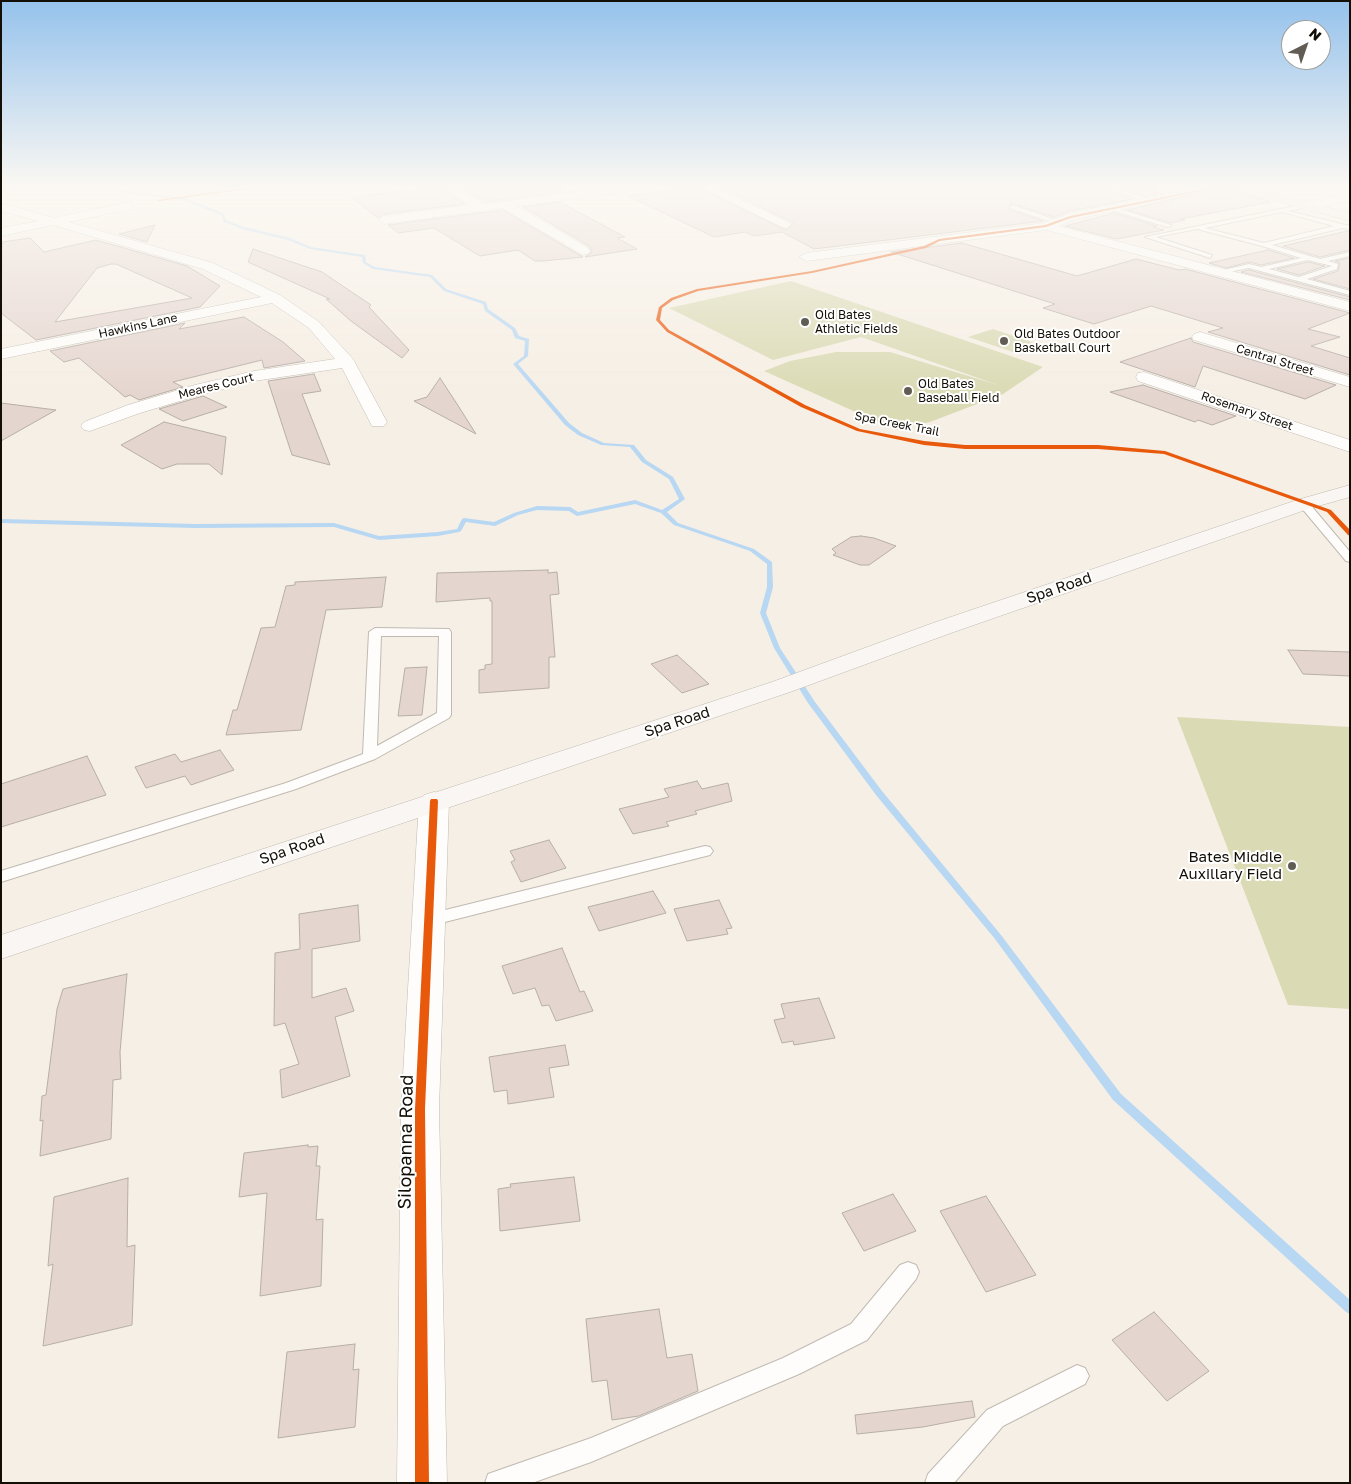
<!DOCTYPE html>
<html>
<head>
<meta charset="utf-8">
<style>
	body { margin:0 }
	#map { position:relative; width:1351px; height:1484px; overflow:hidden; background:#f6efe5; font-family:"Golos Text",sans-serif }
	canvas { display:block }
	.frame { position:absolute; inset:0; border:2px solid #130e06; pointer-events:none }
	.north { position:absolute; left:1281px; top:20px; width:50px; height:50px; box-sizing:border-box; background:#fff; border:1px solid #a19f9b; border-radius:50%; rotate:41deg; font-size:14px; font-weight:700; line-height:20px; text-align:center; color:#130e06 }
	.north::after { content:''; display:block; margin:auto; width:18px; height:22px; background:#625d54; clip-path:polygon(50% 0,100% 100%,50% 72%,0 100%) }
</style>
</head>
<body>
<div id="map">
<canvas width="1351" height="1484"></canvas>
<div class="frame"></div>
<div class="north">N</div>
</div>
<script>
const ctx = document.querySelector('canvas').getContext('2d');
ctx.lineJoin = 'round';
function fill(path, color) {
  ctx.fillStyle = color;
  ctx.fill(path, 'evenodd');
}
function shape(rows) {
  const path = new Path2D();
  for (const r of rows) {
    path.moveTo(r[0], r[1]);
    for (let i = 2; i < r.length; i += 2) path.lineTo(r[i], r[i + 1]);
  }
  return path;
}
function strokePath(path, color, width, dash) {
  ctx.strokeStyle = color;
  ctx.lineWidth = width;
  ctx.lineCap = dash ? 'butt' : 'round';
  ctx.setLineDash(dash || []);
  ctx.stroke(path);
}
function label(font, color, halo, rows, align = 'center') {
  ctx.font = font + ' "Golos Text",sans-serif';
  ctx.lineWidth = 4;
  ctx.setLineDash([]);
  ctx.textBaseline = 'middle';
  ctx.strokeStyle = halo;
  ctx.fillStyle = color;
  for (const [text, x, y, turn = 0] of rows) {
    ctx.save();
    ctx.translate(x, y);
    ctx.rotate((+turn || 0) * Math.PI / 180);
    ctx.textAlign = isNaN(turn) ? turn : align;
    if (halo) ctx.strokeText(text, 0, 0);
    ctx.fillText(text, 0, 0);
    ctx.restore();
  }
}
fill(shape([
	[791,281,1043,367,1003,394,930,422,896,430,764,371,790,361,836,352,890,352,998,385,861,337,773,360,669,308],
	[993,329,1040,345,1016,353,968,337],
	[1177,717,1350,727,1350,1009,1288,1005]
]), '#dadab4');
fill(shape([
	[89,188,102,188,185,198,223,213,226,220,244,227,290,238,311,247,365,255,366,262,375,267,432,275,446,289,486,302,488,309,515,328,519,336,529,339,528,356,518,364,569,423,582,433,604,443,634,445,646,460,673,477,685,499,667,512,678,523,754,549,772,562,773,587,766,613,780,648,815,702,882,791,1001,935,1121,1094,1350,1300,1350,1314,1346,1312,1113,1100,995,939,876,795,808,703,774,648,760,613,767,587,767,564,750,551,674,525,661,513,635,504,577,516,569,511,537,510,518,515,495,526,466,522,461,531,459,532,438,536,379,540,334,527,195,528,1,523,1,519,195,524,334,523,379,536,438,532,457,529,462,519,464,518,494,522,514,513,537,506,570,507,578,512,635,500,662,510,679,499,669,479,642,462,630,447,601,445,578,435,565,425,513,364,524,356,525,341,515,338,512,330,485,311,483,304,444,291,430,277,373,269,363,263,362,257,310,249,288,240,242,229,224,222,221,215,183,200,89,188]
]), '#b8d7f3');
const building = shape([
	[433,188,442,188,465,204,384,214,378,218,351,197,433,188],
	[462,188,562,188,560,192,484,202,462,188],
	[688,188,699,188,786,230,794,223,721,188,1102,188,1132,199,1070,211,1054,217,1011,203,1009,210,1043,221,814,249,782,232,754,236,745,232,714,237,628,196,688,188],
	[1122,188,1145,188,1158,194,1145,196,1122,188],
	[1222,188,1271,202,1180,219,1185,220,1171,223,1128,210,1222,188],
	[560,202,625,237,617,238,637,249,585,257,592,252,589,246,523,207,560,202],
	[503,210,583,257,543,261,535,261,518,250,480,256,434,228,398,233,388,225,503,210],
	[1114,213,1157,226,1153,227,1164,230,1117,239,1065,226,1114,213],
	[155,225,147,242,119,234,155,225],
	[1347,231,1350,232,1350,250,1320,257,1283,246,1347,231],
	[30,238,44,252,96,240,187,266,220,286,200,307,36,340,1,313,2,242,30,238],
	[111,264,116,264,192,298,55,322,97,268,111,264],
	[962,243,1077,276,1136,259,1179,270,1185,269,1350,313,1308,329,1340,337,1311,346,1350,358,1350,375,1208,332,1223,328,1151,306,1094,324,1043,308,1055,304,891,252,962,243],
	[253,249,322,272,371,305,369,307,409,350,402,358,351,321,326,299,330,299,248,262,253,249],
	[1268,250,1294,258,1261,265,1249,262,1226,268,1209,263,1268,250],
	[1350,258,1350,289,1313,279,1338,271,1340,263,1335,261,1350,258],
	[1308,262,1325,266,1299,275,1277,269,1308,262],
	[1249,270,1350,297,1350,300,1241,272,1249,270],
	[244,317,283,342,305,361,264,368,262,360,173,382,183,387,139,400,130,395,125,397,79,358,64,362,50,351,185,323,179,329,244,317],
	[1191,338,1193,342,1336,385,1305,399,1203,366,1195,387,1120,362,1191,338],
	[314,374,321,391,302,394,330,465,292,455,268,381,314,374],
	[440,378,457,404,476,434,414,401,427,397,440,378],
	[1143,385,1236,416,1212,425,1198,420,1195,422,1110,392,1143,385],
	[203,396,227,407,183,421,159,409,203,396],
	[1,403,56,410,1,441,1,403],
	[164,422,226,437,222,475,209,464,177,464,162,469,121,445,164,422],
	[861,536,874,538,896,546,869,565,860,565,833,555,836,553,832,549,851,537,861,536],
	[548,570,548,573,557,572,559,594,550,595,555,657,549,657,549,688,479,693,479,670,485,669,485,665,492,664,492,601,490,601,490,598,436,602,437,573,548,570],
	[386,577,382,607,326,610,301,730,226,735,233,710,237,710,261,628,275,627,286,586,295,585,295,582,386,577],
	[1288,650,1350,652,1350,676,1303,674,1288,650],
	[677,655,709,684,682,693,651,664,677,655],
	[427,667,422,715,398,716,405,668,427,667],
	[220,750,234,770,191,785,185,776,146,788,135,767,175,754,181,762,220,750],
	[87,756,106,795,1,827,1,784,87,756],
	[697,781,702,789,728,783,732,801,695,811,697,814,666,822,669,826,633,834,619,809,669,797,664,789,697,781],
	[549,840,566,868,521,882,511,862,515,860,510,851,549,840],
	[653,891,666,913,599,931,588,907,653,891],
	[719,900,732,928,726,929,728,934,687,941,674,909,719,900],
	[358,905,360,941,312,949,312,998,346,988,354,1011,335,1017,350,1076,282,1098,280,1070,299,1064,285,1023,274,1026,275,953,300,949,299,914,358,905],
	[562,948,580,992,584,991,593,1011,556,1021,549,1005,542,1006,535,988,513,994,502,966,562,948],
	[127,974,120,1052,121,1079,113,1080,111,1139,40,1156,43,1120,40,1121,42,1096,46,1095,57,1009,63,989,127,974],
	[819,998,835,1038,794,1045,793,1041,782,1043,774,1020,785,1018,781,1004,819,998],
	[565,1045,569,1065,549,1068,554,1097,508,1104,507,1090,494,1092,489,1057,565,1045],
	[308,1145,308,1147,318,1146,316,1166,320,1166,316,1220,323,1219,321,1286,260,1296,267,1193,239,1197,244,1153,308,1145],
	[574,1177,580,1221,500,1231,498,1189,511,1187,510,1184,574,1177],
	[128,1178,127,1247,135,1245,132,1325,43,1346,53,1264,48,1266,54,1197,128,1178],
	[893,1194,916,1231,864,1251,842,1213,893,1194],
	[986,1196,1036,1275,986,1292,940,1211,986,1196],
	[659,1309,667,1358,692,1354,698,1391,639,1416,612,1420,607,1380,592,1382,586,1319,659,1309],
	[1154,1312,1209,1371,1167,1401,1112,1340,1154,1312],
	[355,1344,353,1370,359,1369,355,1427,278,1438,287,1352,355,1344],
	[972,1401,975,1417,923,1427,857,1434,855,1415,972,1401]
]);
fill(building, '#e5d5cf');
strokePath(building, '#b6aea8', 1);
const service = shape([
	[1104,188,1115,188,1154,201,1149,202,1104,188],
	[1147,188,1158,188,1180,196,1177,198,1147,188],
	[1305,204,1307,207,1288,211,1350,226,1350,230,1343,228,1272,245,1320,259,1350,252,1350,256,1328,261,1338,264,1337,269,1307,279,1350,291,1350,295,1249,268,1218,274,1215,272,1249,264,1261,267,1301,258,1262,246,1197,229,1156,237,1212,255,1210,258,1145,237,1305,204],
	[1282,212,1334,226,1264,243,1205,228,1282,212],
	[1308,260,1332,266,1299,277,1269,269,1308,260],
	[1012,205,1059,221,1060,222,1055,223,1010,208,1012,205],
	[1113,207,1171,225,1172,226,1167,227,1111,210,1113,207],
	[1304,501,1308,502,1350,552,1350,562,1346,561,1300,506,1300,502,1304,501],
	[375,628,449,629,451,632,451,715,449,718,375,759,296,789,1,882,1,871,286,783,363,754,369,632,375,628],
	[381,636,439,636,437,713,377,746,381,636],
	[705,846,710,847,713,851,710,855,429,926,423,924,421,920,423,916,429,914,705,846],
	[908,1262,916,1265,919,1272,916,1279,867,1340,799,1374,591,1462,532,1483,485,1483,488,1474,591,1438,783,1358,851,1324,900,1265,908,1262],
	[1077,1365,1085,1368,1089,1376,1085,1384,1003,1426,954,1483,925,1483,928,1474,987,1410,1077,1365]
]);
const minor = shape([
	[444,188,458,188,484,204,602,188,637,188,632,191,517,206,588,248,590,251,588,254,583,255,503,208,384,224,378,220,384,216,470,205,444,188],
	[701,188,716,188,792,224,786,228,782,227,701,188],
	[1195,188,1220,188,1073,220,1059,226,1350,302,1350,311,1046,230,806,261,799,257,806,253,1044,223,1070,213,1195,188],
	[1350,194,1350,201,1305,210,1299,206,1305,202,1350,194],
	[128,202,132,203,132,209,69,222,213,263,280,295,319,322,353,359,387,422,384,426,372,426,342,368,254,381,207,393,140,413,90,431,84,430,81,426,84,422,128,405,195,385,254,371,335,359,309,328,272,303,1,359,1,349,261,297,203,269,53,225,1,236,1,228,38,221,1,211,1,203,54,218,128,202],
	[1200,332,1350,377,1350,387,1194,340,1192,337,1194,334,1200,332],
	[1144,372,1350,440,1350,452,1138,381,1136,377,1138,373,1144,372],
	[434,792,444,795,449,801,439,1109,447,1483,397,1483,401,1109,419,801,424,795,434,792]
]);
const secondary = shape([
	[1350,485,1350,497,1311,508,951,633,790,692,1,959,1,935,772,682,933,623,1297,500,1350,485]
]);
const primary = shape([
	[1227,188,1248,188,1350,213,1350,221,1227,188]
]);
strokePath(service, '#c0bab2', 2);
strokePath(minor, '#c0bab2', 1);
strokePath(secondary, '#c0bab2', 1);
strokePath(primary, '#bdb1a7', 1);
strokePath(shape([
	[1137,279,1192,294],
	[1140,293,1180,280]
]), '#dcd9d6', 1, [2, 2]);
fill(service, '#fefdfb');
fill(minor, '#fefdfb');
fill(secondary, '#f9f6f3');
fill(primary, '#f4efeb');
fill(shape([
	[244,188,249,189,159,201,157,200,244,188],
	[1208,188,1216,188,1071,218,1046,227,940,241,926,248,812,273,698,291,673,300,662,308,660,320,669,330,805,405,860,429,924,441,965,445,1098,445,1165,451,1331,510,1350,530,1350,536,1348,535,1327,512,1164,454,1098,449,965,449,924,445,857,431,801,407,667,332,656,320,659,307,671,298,697,289,812,271,924,246,939,239,1045,225,1070,216,1208,188],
	[431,799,437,799,438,801,425,1109,429,1483,415,1483,415,1109,430,801,431,799]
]), '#e8590c');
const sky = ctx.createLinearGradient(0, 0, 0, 396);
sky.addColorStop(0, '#95c2ec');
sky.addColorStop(0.47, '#fbf8f3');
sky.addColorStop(1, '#fbf8f300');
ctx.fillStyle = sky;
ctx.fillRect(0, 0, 1351, 396);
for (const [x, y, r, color] of [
	[805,322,5,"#625d54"],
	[1004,341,5,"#625d54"],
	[908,391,5,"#625d54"],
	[1292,866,5,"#625d54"]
]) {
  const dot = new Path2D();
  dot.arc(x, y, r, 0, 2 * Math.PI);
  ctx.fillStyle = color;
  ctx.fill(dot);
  strokePath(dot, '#fff', 2);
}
label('12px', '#130e06', '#fff', [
	["Old Bates",815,315],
	["Athletic Fields",815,329],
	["Old Bates Outdoor",1014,334],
	["Basketball Court",1014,348],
	["Old Bates",918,384],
	["Baseball Field",918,398]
], 'left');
label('12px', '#130e06', '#fff', [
	["Hawkins Lane",138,326,-12],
	["Central Street",1275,360,17],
	["Meares Court",216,386,-14],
	["Rosemary Street",1247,411,19],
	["Spa Creek Trail",897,424,11]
]);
label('15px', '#130e06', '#fff', [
	["Spa Road",1059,588,-19],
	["Spa Road",677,722,-18],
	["Spa Road",292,849,-19]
]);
label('15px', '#130e06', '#fff', [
	["Bates Middle",1282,857],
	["Auxillary Field",1282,874]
], 'right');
label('18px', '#130e06', '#fff', [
	["Silopanna Road",406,1142,-89]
]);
</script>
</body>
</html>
